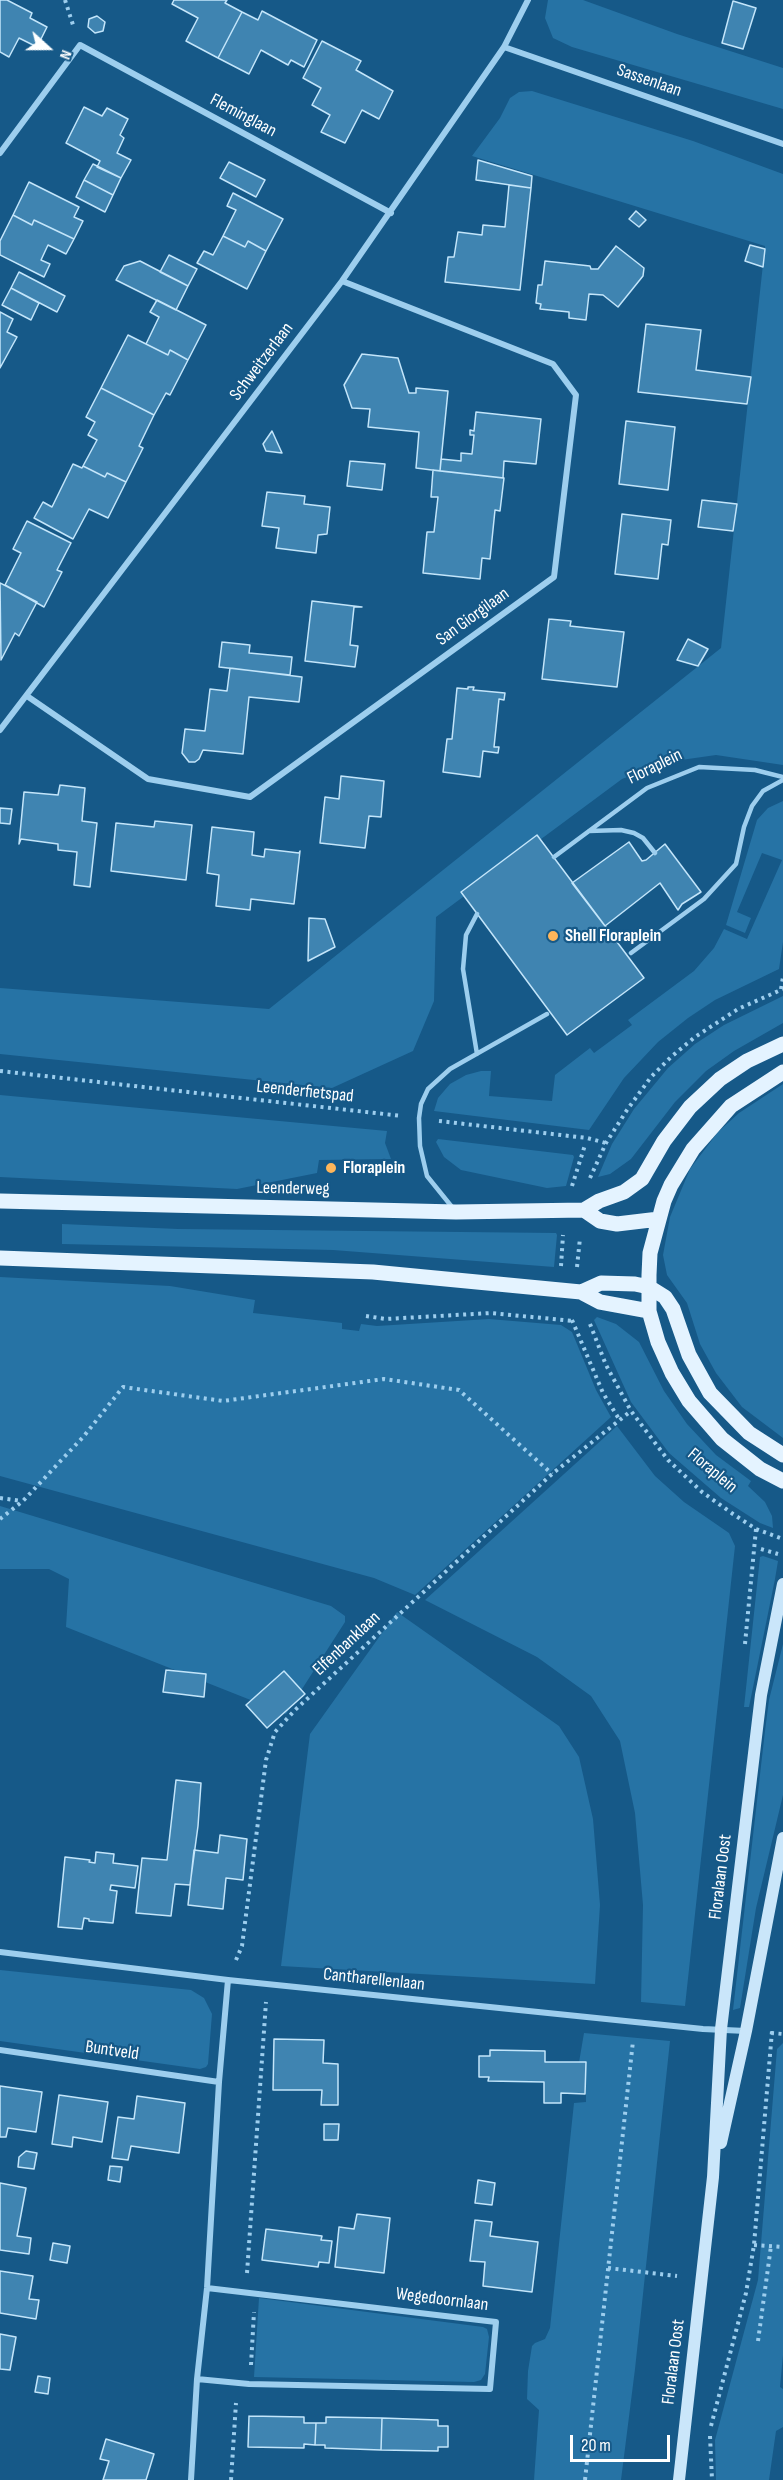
<!DOCTYPE html>
<html>
<head>
<meta charset="utf-8">
<style>
	body { margin:0 }
	#map { position:relative; width:783px; height:2480px; overflow:hidden; background:#165988; font-family:"Sofia Sans Condensed",sans-serif }
	canvas { display:block }
	.north { position:absolute; left:18px; top:18px; width:60px; height:60px; -webkit-text-stroke:4px #165988; paint-order:stroke; rotate:111deg; font-size:16px; font-weight:700; line-height:24px; text-align:center; color:#fff }
	.north::after { content:''; display:block; margin:auto; width:21px; height:27px; background:#fff; clip-path:polygon(50% 0,100% 100%,50% 72%,0 100%) }
	.scale { position:absolute; left:570px; top:2435px; width:100px; height:27px; box-sizing:border-box; border:3px solid #fff; border-top:0; padding-left:8px; font-size:18px; line-height:21px; white-space:nowrap; color:#fff; -webkit-text-stroke:4px #165988; paint-order:stroke }
</style>
</head>
<body>
<div id="map">
<canvas width="783" height="2480"></canvas>
<div class="north">N</div>
<div class="scale">20 m</div>
</div>
<script>
const ctx = document.querySelector('canvas').getContext('2d');
ctx.lineJoin = 'round';
function fill(path, color) {
  ctx.fillStyle = color;
  ctx.fill(path, 'evenodd');
}
function shape(rows) {
  const path = new Path2D();
  for (const r of rows) {
    path.moveTo(r[0], r[1]);
    for (let i = 2; i < r.length; i += 2) path.lineTo(r[i], r[i + 1]);
  }
  return path;
}
function strokePath(path, color, width, dash) {
  ctx.strokeStyle = color;
  ctx.lineWidth = width;
  ctx.lineCap = dash ? 'butt' : 'round';
  ctx.setLineDash(dash || []);
  ctx.stroke(path);
}
function label(font, color, halo, rows, align = 'center') {
  ctx.font = font + ' "Sofia Sans Condensed",sans-serif';
  ctx.lineWidth = 4.5;
  ctx.setLineDash([]);
  ctx.textBaseline = 'middle';
  ctx.strokeStyle = halo;
  ctx.fillStyle = color;
  for (const [text, x, y, turn = 0] of rows) {
    ctx.save();
    ctx.translate(x, y);
    ctx.rotate((+turn || 0) * Math.PI / 180);
    ctx.textAlign = isNaN(turn) ? turn : align;
    if (halo) ctx.strokeText(text, 0, 0);
    ctx.fillText(text, 0, 0);
    ctx.restore();
  }
}
fill(shape([
	[548,0,583,0,677,34,783,68,783,109,572,47,553,38,545,18],
	[532,91,693,141,783,174,783,765,716,755,667,762,622,779,436,917,434,1001,413,1051,332,1088,0,1054,0,988,269,1009,721,648,765,246,472,156,500,118,510,98,519,92],
	[783,801,783,942,779,969,715,1000,688,1018,658,1042,624,1078,589,1130,434,1111,438,1098,450,1084,466,1075,481,1071,491,1071,489,1096,552,1101,555,1075,590,1048,594,1053,632,1025,628,1020,694,971,714,948,724,929,747,939,782,860,762,853,737,912,751,918,745,933,726,925,757,820,768,808],
	[783,996,783,1023,734,1051,706,1071,675,1102,631,1159,610,1174,598,1177,612,1144,634,1109,668,1068,695,1044,724,1025],
	[783,1084,783,1438,742,1407,716,1373,700,1344,687,1303,667,1275,663,1255,670,1217,690,1169,718,1132,739,1113],
	[0,1095,387,1131,385,1143,391,1159,319,1160,317,1173,237,1189,0,1177],
	[438,1139,573,1155,574,1157,566,1186,547,1188,461,1170,444,1157,436,1142],
	[62,1224,178,1229,556,1233,557,1235,554,1267,333,1250,62,1244],
	[0,1277,170,1286,255,1300,253,1313,342,1323,342,1329,359,1331,361,1324,377,1326,489,1319,561,1325,572,1332,596,1390,611,1417,415,1595,374,1578,0,1476],
	[597,1317,616,1324,639,1342,664,1391,687,1424,716,1455,751,1481,748,1486,765,1502,772,1516,773,1528,760,1523,721,1498,669,1453,631,1402,594,1320],
	[617,1426,655,1476,684,1502,729,1533,735,1546,685,2006,641,2002,643,1905,635,1813,620,1741,591,1696,537,1657,425,1600],
	[0,1506,331,1606,345,1616,345,1622,286,1714,66,1627,69,1579,49,1569,0,1569],
	[763,1556,778,1561,775,1579,749,1707,744,1707,760,1557],
	[397,1612,559,1726,579,1757,593,1819,600,1905,595,1984,281,1966,310,1734],
	[783,1644,783,1795,756,1908,740,2008,733,2010,765,1731,769,1700],
	[0,1970,191,1990,204,1998,212,2014,208,2064,206,2067,200,2069,0,2041],
	[584,2033,670,2041,635,2369,621,2480,534,2480,539,2410,527,2399,528,2371,532,2346,535,2343,545,2339,550,2328,574,2103,586,2102,586,2081,576,2080],
	[783,2043,783,2355,780,2387,783,2389,783,2427,776,2431,769,2480,716,2480,715,2440,758,2280,777,2049],
	[259,2298,483,2327,487,2329,489,2337,485,2374,481,2380,474,2382,254,2377]
]), '#2673a5');
const building = shape([
	[0,0,7,0,32,13,30,18,47,27,37,47,19,38,9,57,0,52,0,0],
	[174,0,227,0,225,3,242,12,218,58,186,41,198,18,172,4,174,0],
	[733,1,756,8,743,49,722,43,733,1],
	[262,11,317,40,304,67,291,60,288,65,261,50,249,74,218,58,242,12,258,20,262,11],
	[97,16,105,22,103,31,95,33,88,27,89,19,97,16],
	[322,41,361,61,356,70,393,91,379,119,362,110,345,143,321,132,330,115,312,105,321,88,303,78,322,41],
	[84,107,102,116,107,108,128,119,120,135,124,138,117,153,131,160,121,178,97,167,100,161,66,143,84,107],
	[478,160,532,176,531,188,476,180,478,160],
	[229,162,265,180,256,197,220,178,229,162],
	[93,164,121,178,113,195,84,180,93,164],
	[84,180,113,195,105,212,76,197,84,180],
	[29,182,79,207,74,217,83,221,74,239,34,220,32,225,13,215,29,182],
	[509,185,531,188,520,290,445,282,448,257,454,257,458,232,482,235,483,225,505,227,509,185],
	[233,193,283,219,266,251,248,241,245,247,223,236,236,210,227,206,233,193],
	[636,211,646,220,639,227,629,219,636,211],
	[13,215,32,225,34,220,74,239,66,254,48,245,41,260,50,264,44,277,0,255,0,241,13,215],
	[223,236,245,247,248,241,266,251,247,289,197,263,204,251,213,255,223,236],
	[750,245,765,249,763,267,745,261,750,245],
	[616,246,644,268,643,276,618,307,603,295,589,294,586,320,569,318,569,312,540,309,541,304,536,303,538,285,542,285,545,261,590,266,591,269,598,269,616,246],
	[169,255,197,269,188,286,160,272,169,255],
	[140,261,188,286,176,310,116,280,124,266,140,261],
	[19,272,65,296,57,312,11,288,19,272],
	[11,288,39,303,31,320,2,305,11,288],
	[157,300,206,325,188,360,170,350,168,355,146,344,159,317,150,312,157,300],
	[0,312,13,319,7,332,17,337,0,368,0,312],
	[646,324,701,330,696,370,751,377,747,404,638,392,646,324],
	[128,335,168,355,170,350,188,360,170,395,166,393,154,415,101,388,128,335],
	[362,354,398,358,409,393,416,393,416,388,448,391,440,471,416,468,419,432,368,427,370,409,352,408,344,385,362,354],
	[101,388,154,415,139,446,143,448,126,482,107,473,105,477,83,466,97,440,88,435,95,422,86,417,101,388],
	[476,412,541,419,536,464,504,461,503,478,440,471,441,459,461,461,461,453,472,454,474,435,470,435,470,430,474,431,476,412],
	[626,421,675,427,668,490,619,484,626,421],
	[272,431,282,453,266,451,263,444,272,431],
	[350,461,385,464,382,490,347,486,350,461],
	[73,464,82,468,83,466,105,477,107,473,126,482,108,518,89,509,73,539,34,518,43,502,52,507,73,464],
	[433,470,504,478,500,511,495,510,490,559,482,558,480,579,423,573,427,532,434,532,438,497,431,497,433,470],
	[267,492,305,496,304,504,330,507,327,534,318,535,316,553,276,548,279,528,262,526,267,492],
	[702,500,737,504,733,531,698,527,702,500],
	[622,514,671,520,668,545,662,544,658,579,615,574,622,514],
	[27,521,71,543,57,570,62,572,44,607,5,585,21,553,13,549,27,521],
	[0,583,37,602,19,636,15,633,1,660,0,583],
	[312,601,362,607,354,607,350,645,358,646,355,667,305,661,312,601],
	[549,619,571,621,570,626,624,632,617,687,542,679,549,619],
	[688,639,708,649,698,666,677,660,688,639],
	[222,642,250,645,249,653,292,657,290,675,219,667,222,642],
	[230,668,302,677,299,702,249,697,243,754,203,750,199,759,195,762,189,762,182,753,185,729,205,731,210,689,227,691,230,668],
	[468,687,474,687,473,690,505,693,504,700,499,699,494,747,499,747,498,753,483,751,480,777,443,772,447,739,452,739,457,688,468,689,468,687],
	[341,776,384,781,381,817,369,816,365,848,320,843,325,797,339,799,341,776],
	[60,785,85,788,82,821,97,823,90,887,74,885,77,852,58,850,58,844,21,839,19,844,24,792,58,795,60,785],
	[0,808,12,809,10,824,0,823,0,808],
	[155,821,192,825,186,880,111,871,116,823,154,827,155,821],
	[212,827,254,832,252,855,264,857,265,849,299,853,300,851,294,904,251,899,250,910,216,906,219,875,207,873,212,827],
	[537,835,644,978,567,1035,461,892,537,835],
	[629,842,642,861,646,860,665,844,701,892,682,904,678,910,660,883,605,926,572,883,629,842],
	[309,918,325,919,335,947,308,961,309,918],
	[166,1670,206,1674,204,1697,163,1692,166,1670],
	[284,1671,305,1694,267,1728,246,1705,284,1671],
	[176,1780,201,1783,198,1826,190,1885,175,1884,171,1916,136,1913,142,1858,167,1860,176,1780],
	[220,1835,247,1839,243,1880,226,1878,223,1909,188,1905,194,1850,218,1853,220,1835],
	[96,1852,114,1854,113,1863,138,1866,135,1888,111,1885,110,1890,117,1891,113,1923,89,1921,89,1919,84,1918,82,1929,58,1927,65,1857,90,1860,89,1862,95,1863,96,1852],
	[274,2039,324,2040,323,2063,338,2064,338,2105,321,2105,322,2090,273,2090,274,2039],
	[490,2050,545,2051,545,2062,586,2062,585,2094,561,2093,561,2103,544,2103,544,2082,488,2081,489,2077,479,2077,479,2056,490,2056,490,2050],
	[0,2086,42,2092,36,2132,8,2128,6,2137,0,2137,0,2086],
	[59,2095,108,2102,102,2142,73,2137,72,2147,52,2144,59,2095],
	[137,2096,185,2103,179,2153,131,2146,128,2160,112,2158,118,2117,134,2119,137,2096],
	[324,2124,339,2124,338,2140,324,2140,324,2124],
	[26,2151,37,2153,34,2169,18,2167,19,2157,26,2151],
	[110,2166,122,2167,120,2182,108,2180,110,2166],
	[478,2180,495,2183,492,2205,475,2203,478,2180],
	[0,2183,26,2188,17,2236,31,2238,29,2254,0,2250,0,2183],
	[357,2214,390,2218,384,2273,335,2267,339,2227,354,2229,357,2214],
	[475,2220,492,2222,490,2236,538,2242,532,2292,483,2286,485,2262,470,2261,475,2220],
	[266,2229,322,2236,321,2240,332,2241,329,2263,319,2262,318,2267,262,2260,266,2229],
	[53,2243,70,2246,67,2263,50,2260,53,2243],
	[0,2271,33,2276,29,2299,39,2300,36,2319,0,2313,0,2271],
	[0,2334,16,2337,10,2370,0,2369,0,2334],
	[38,2376,50,2378,48,2394,35,2392,38,2376],
	[249,2416,304,2417,304,2423,316,2423,315,2445,304,2444,304,2448,248,2447,249,2416],
	[326,2417,382,2418,381,2450,325,2448,325,2445,315,2445,316,2423,326,2423,326,2417],
	[382,2418,438,2420,438,2426,448,2426,448,2447,438,2447,438,2451,381,2450,382,2418],
	[106,2439,154,2454,146,2480,103,2480,109,2461,100,2459,106,2439]
]);
fill(building, '#3f84b1');
strokePath(building, '#c3e5fa', 1.5);
strokePath(shape([
	[65,0,74,28],
	[781,989,783,977],
	[0,1071,402,1116],
	[439,1121,587,1138,606,1143],
	[590,1178,606,1143,627,1110,651,1077,671,1057,695,1037,738,1009,783,989],
	[572,1186,585,1145],
	[561,1266,563,1235],
	[577,1267,580,1238],
	[366,1316,386,1319,491,1313,573,1321],
	[572,1320,603,1393,619,1419],
	[590,1324,606,1365,631,1411,668,1460,702,1492,733,1514,756,1529,783,1539],
	[0,1498,22,1501],
	[0,1519,23,1501,84,1436,123,1387,223,1401,384,1379,459,1390,552,1474],
	[761,1549,778,1554],
	[745,1644,756,1529],
	[236,1960,242,1946,266,1760,275,1732,295,1710,552,1474,631,1411],
	[771,2033,783,2034],
	[754,2245,783,2247],
	[608,2268,677,2276],
	[247,2273,266,2002],
	[758,2341,771,2246],
	[251,2365,254,2312],
	[711,2426,746,2293,754,2245,772,2031],
	[710,2436,712,2480],
	[231,2480,236,2403],
	[585,2480,633,2041]
]), '#9dceee', 4, [3, 4.5]);
strokePath(shape([
	[589,831,621,830,634,833,643,838,655,853],
	[554,857,647,788,699,767,755,770,783,777],
	[631,953,704,899,736,864,744,827,752,806,763,791,783,780],
	[477,1054,463,969,466,935,477,914],
	[452,1207,427,1176,420,1146,419,1118,421,1104,428,1089,450,1069,547,1014]
]), '#9dceee', 4.5);
strokePath(shape([
	[504,47,783,144],
	[0,153,80,45,391,213],
	[27,696,148,779,250,797,554,577,576,395,553,364,342,281],
	[0,730,342,281,504,47,528,0],
	[0,1952,228,1980,703,2029,746,2031],
	[0,2050,219,2082],
	[197,2379,249,2384,490,2389,496,2322,207,2288],
	[191,2480,197,2379,207,2288,219,2082,228,1980]
]), '#9dceee', 6);
strokePath(shape([
	[721,2143,746,2031,783,1838],
	[679,2480,713,2177,721,2029,761,1695,783,1584]
]), '#cae6fa', 12);
strokePath(shape([
	[783,1072,731,1106,693,1149,671,1185,664,1201,650,1253,649,1275,649,1311,658,1342,672,1373,689,1401,722,1439,760,1469,783,1481],
	[0,1201,456,1212,584,1210,599,1201,624,1192,642,1179,664,1141,690,1107,720,1079,747,1061,783,1044],
	[584,1210,600,1221,617,1224,659,1219],
	[0,1258,373,1272,581,1292,600,1302,649,1311],
	[581,1292,601,1283,635,1284,649,1287,665,1297,673,1309,689,1355,710,1393,749,1433,783,1455]
]), '#e4f3ff', 15);
for (const [x, y, r, color] of [
	[553,936,6,"#ffb65a"],
	[331,1168,6,"#ffb65a"]
]) {
  const dot = new Path2D();
  dot.arc(x, y, r, 0, 2 * Math.PI);
  ctx.fillStyle = color;
  ctx.fill(dot);
  strokePath(dot, '#165988', 2);
}
label('18px', '#fff', '#165988', [
	["Sassenlaan",649,81,19],
	["Fleminglaan",243,116,28],
	["Schweitzerlaan",262,362,-53],
	["San Giorgilaan",473,617,-36],
	["Floraplein",655,767,-26],
	["Leenderfietspad",305,1092,6],
	["Leenderweg",293,1189,1],
	["Floraplein",712,1471,40],
	["Elfenbanklaan",347,1644,-43],
	["Floralaan Oost",721,1877,-83],
	["Cantharellenlaan",374,1980,6],
	["Buntveld",112,2051,8],
	["Wegedoornlaan",442,2300,7],
	["Floralaan Oost",674,2362,-83]
]);
label('bold 18px', '#fff', '#165988', [
	["Shell Floraplein",565,936],
	["Floraplein",343,1168]
], 'left');
</script>
</body>
</html>
